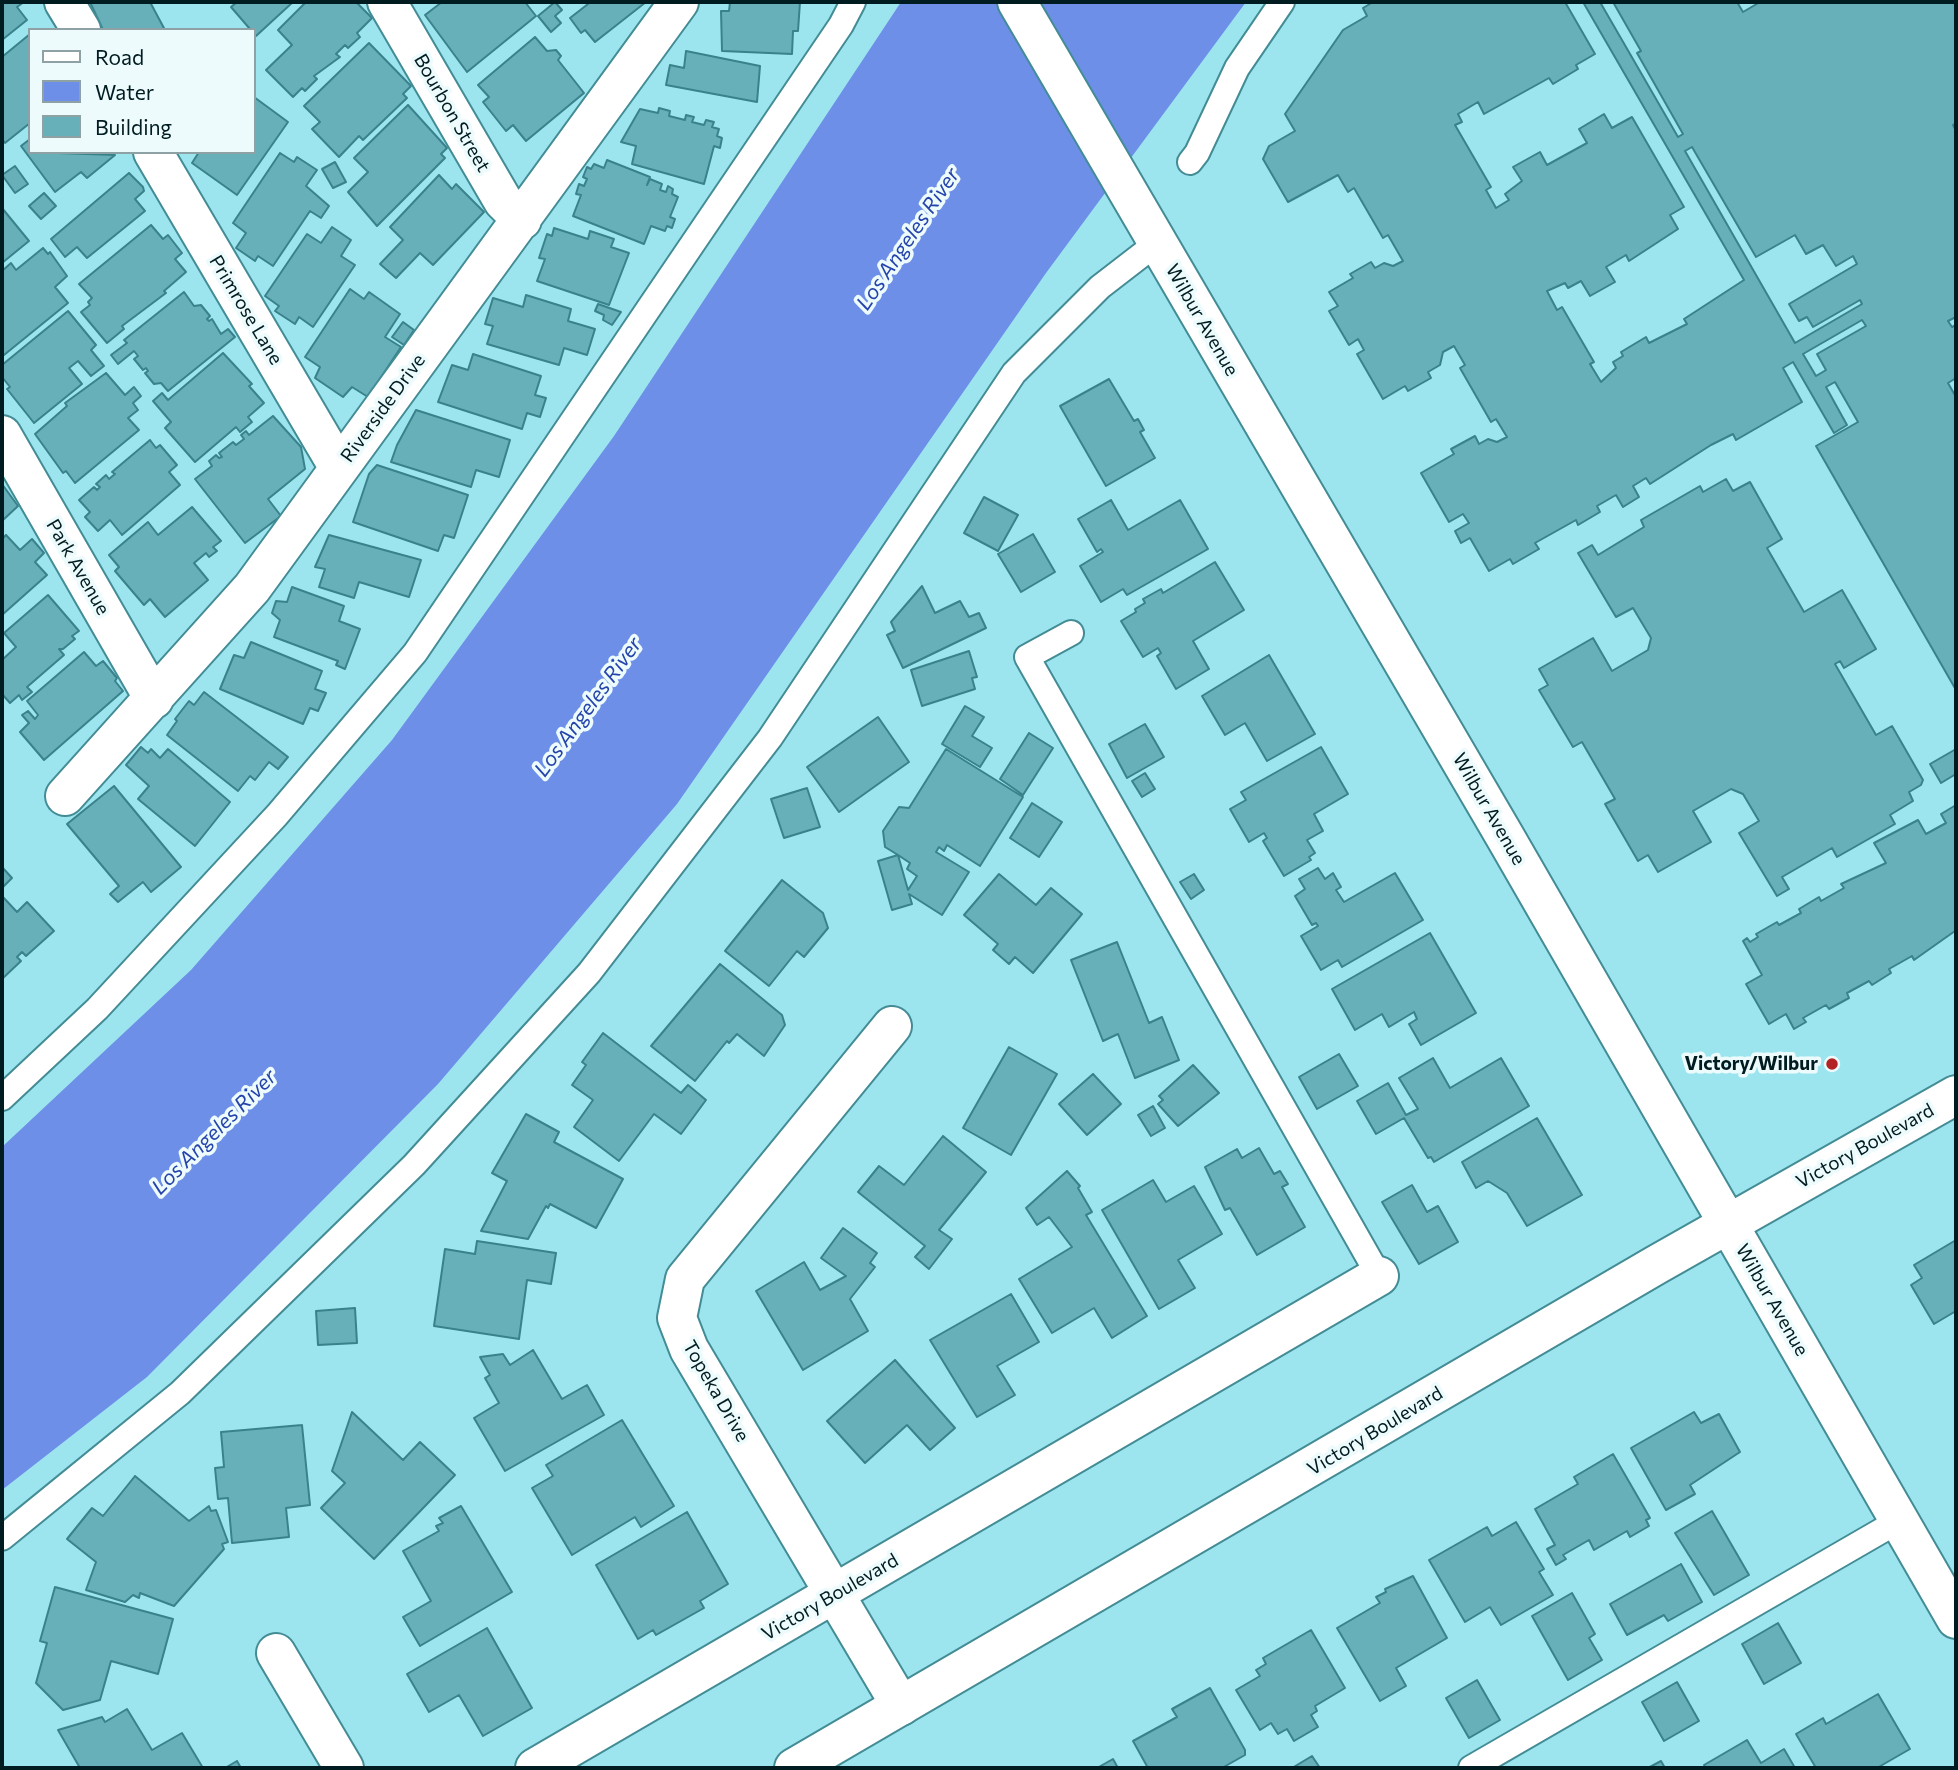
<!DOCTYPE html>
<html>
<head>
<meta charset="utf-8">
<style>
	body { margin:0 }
	#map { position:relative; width:1958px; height:1770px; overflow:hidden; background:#9ce5ef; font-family:Commissioner,sans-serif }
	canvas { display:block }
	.frame { position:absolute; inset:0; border:4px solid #001c20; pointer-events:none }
	.legend { position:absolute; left:28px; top:28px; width:228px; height:126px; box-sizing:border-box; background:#edfbfd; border:2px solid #8ea2a5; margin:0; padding:9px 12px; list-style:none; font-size:21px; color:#001c20 }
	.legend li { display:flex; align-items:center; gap:14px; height:35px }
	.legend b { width:35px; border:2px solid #8ea2a5 }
</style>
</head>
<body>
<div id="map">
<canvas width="1958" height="1770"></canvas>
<div class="frame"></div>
<ul class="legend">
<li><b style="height:9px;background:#fff"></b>Road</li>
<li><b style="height:19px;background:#6d8fe8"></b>Water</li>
<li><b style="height:19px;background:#67afb9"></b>Building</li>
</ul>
</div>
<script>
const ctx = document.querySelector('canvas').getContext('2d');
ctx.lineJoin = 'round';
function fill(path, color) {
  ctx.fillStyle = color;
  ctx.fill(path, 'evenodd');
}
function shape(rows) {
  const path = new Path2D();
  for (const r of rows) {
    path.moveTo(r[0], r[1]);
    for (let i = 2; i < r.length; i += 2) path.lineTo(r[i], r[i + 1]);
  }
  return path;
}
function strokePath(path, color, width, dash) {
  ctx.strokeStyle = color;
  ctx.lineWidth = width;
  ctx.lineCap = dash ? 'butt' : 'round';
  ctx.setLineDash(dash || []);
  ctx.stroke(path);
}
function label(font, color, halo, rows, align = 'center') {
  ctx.font = font + ' Commissioner,sans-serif';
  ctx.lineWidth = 7;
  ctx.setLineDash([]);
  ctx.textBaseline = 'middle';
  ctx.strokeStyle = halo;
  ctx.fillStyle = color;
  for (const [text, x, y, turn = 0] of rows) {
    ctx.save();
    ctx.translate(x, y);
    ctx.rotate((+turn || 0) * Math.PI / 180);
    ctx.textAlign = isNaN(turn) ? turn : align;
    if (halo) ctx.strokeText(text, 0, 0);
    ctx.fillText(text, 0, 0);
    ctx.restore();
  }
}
fill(shape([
	[901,2,1246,2,1046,273,677,804,438,1084,147,1377,2,1490,2,1147,191,970,392,740,614,436]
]), '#6d8fe8');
const building = shape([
	[2,2,24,2,17,7,27,20,2,40,2,2],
	[90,2,150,2,165,30,103,30,90,2],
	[237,2,293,2,256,36,231,7,237,2],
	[306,2,356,2,372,18,357,33,360,37,348,48,345,45,336,54,340,57,314,76,317,79,305,91,302,88,293,97,266,70,292,45,278,30,306,2],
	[442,2,525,2,536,16,467,72,425,15,442,2],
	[555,2,562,10,555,16,561,23,551,32,538,16,555,2],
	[587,2,646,2,595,42,585,30,581,33,570,18,588,4,587,2],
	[730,2,800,2,798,31,793,31,792,54,722,51,721,11,729,11,730,2],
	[1373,2,1565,2,1595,54,1576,65,1578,69,1553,84,1549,78,1484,114,1478,102,1458,114,1462,122,1455,125,1491,187,1486,190,1496,208,1509,200,1505,194,1522,181,1513,167,1540,152,1547,165,1587,143,1579,129,1604,114,1612,128,1632,117,1684,207,1670,215,1678,229,1629,261,1626,255,1606,267,1615,282,1590,296,1581,281,1568,288,1565,283,1547,291,1557,310,1562,307,1594,362,1590,364,1601,382,1616,368,1613,362,1623,356,1621,352,1646,337,1649,343,1687,324,1684,319,1744,280,1583,2,1600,2,1678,137,1683,134,1637,53,1641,51,1613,2,1737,2,1743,12,1760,2,1956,2,1956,123,1953,125,1956,131,1956,317,1948,321,1952,327,1956,325,1956,378,1948,383,1956,397,1956,690,1816,446,1858,422,1835,382,1826,387,1847,425,1834,433,1793,362,1783,368,1802,402,1736,440,1733,434,1711,445,1650,484,1646,478,1633,486,1639,497,1623,507,1616,495,1597,506,1600,512,1578,525,1576,520,1535,543,1539,549,1513,564,1510,559,1489,571,1470,538,1461,543,1455,531,1469,523,1463,514,1449,522,1421,473,1454,454,1451,449,1475,436,1479,444,1488,439,1497,442,1507,437,1496,419,1491,422,1460,368,1465,365,1454,346,1443,352,1440,365,1428,372,1431,378,1408,391,1405,386,1383,399,1357,354,1364,350,1358,339,1349,345,1329,311,1338,306,1329,292,1353,278,1350,274,1371,262,1375,268,1384,263,1393,266,1403,261,1388,235,1383,238,1354,188,1348,192,1338,175,1288,202,1263,159,1269,146,1295,131,1285,114,1343,30,1367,16,1363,8,1373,2],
	[1692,147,1756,257,1795,235,1806,254,1823,245,1836,266,1853,256,1857,264,1789,304,1799,321,1807,317,1813,327,1860,300,1862,304,1795,343,1685,151,1692,147],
	[1862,320,1866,326,1817,354,1826,370,1816,376,1803,354,1862,320],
	[30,34,30,123,5,143,2,139,2,57,30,34],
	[535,37,547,51,556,50,561,56,558,60,584,93,526,141,513,125,506,131,483,102,489,97,478,85,535,37],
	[369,43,411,86,403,94,407,98,363,140,359,136,339,157,312,129,320,122,304,106,369,43],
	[686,51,760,66,757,102,666,85,670,65,684,68,686,51],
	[254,97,288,122,237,195,192,163,199,152,254,152,254,97],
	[408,105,447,148,441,154,445,158,377,226,348,192,368,172,354,158,408,105],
	[659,108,670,111,669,116,685,120,686,115,694,117,692,122,704,125,706,120,714,122,712,127,719,129,717,136,722,138,720,148,714,146,704,184,632,164,636,146,621,142,640,109,658,113,659,108],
	[30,139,30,152,115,155,87,178,81,172,55,192,21,146,30,139],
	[280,153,294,162,297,157,317,170,306,186,329,206,321,218,310,211,273,266,258,256,255,261,236,248,246,233,233,223,280,153],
	[607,160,650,177,647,185,650,179,662,184,660,190,666,192,668,186,673,189,672,194,678,197,670,217,675,219,672,228,667,226,665,231,651,226,644,244,573,216,581,195,576,194,579,184,584,186,587,179,583,177,587,167,591,169,594,164,604,168,607,160],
	[335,162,346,182,333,188,322,169,335,162],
	[15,166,28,184,15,193,2,175,15,166],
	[129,173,143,187,144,191,135,199,145,211,87,258,77,247,65,257,51,239,129,173],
	[439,175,452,189,456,184,484,212,433,265,420,253,396,278,380,264,403,240,390,227,439,175],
	[44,193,56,206,41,219,29,206,44,193],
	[2,208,29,241,2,263,2,208],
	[151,225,163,239,168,235,182,253,175,259,186,272,164,291,166,293,122,326,124,329,107,343,81,312,90,305,88,302,92,298,79,284,151,225],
	[332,227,351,240,341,256,355,265,313,327,299,317,295,324,275,311,279,306,265,296,307,234,321,243,332,227],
	[554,228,588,239,590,231,614,239,611,247,629,253,609,305,537,281,545,259,539,258,547,234,552,236,554,228],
	[43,248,48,254,50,252,67,276,55,287,68,303,4,355,2,352,2,271,11,263,16,270,43,248],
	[350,289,364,299,369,292,400,314,385,337,401,347,368,397,352,387,343,397,315,378,320,367,305,357,350,289],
	[184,292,194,306,201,305,210,316,207,319,209,321,212,319,221,334,228,329,235,337,168,391,161,383,154,384,145,373,148,371,146,368,143,370,134,359,138,356,134,351,118,364,111,355,127,343,124,340,184,292],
	[526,295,571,309,568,321,595,329,587,355,564,348,559,365,487,344,493,326,485,324,493,298,523,307,526,295],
	[598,304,621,312,612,325,603,320,604,315,595,311,598,304],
	[68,311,96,345,91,350,104,366,91,376,78,361,69,368,82,384,34,423,7,389,10,387,2,377,2,365,68,311],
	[403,322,414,330,404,345,392,337,403,322],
	[223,353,252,384,249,386,264,403,248,417,252,422,240,432,236,427,195,462,165,428,171,422,153,401,162,393,168,400,223,353],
	[473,354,541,376,535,395,546,398,540,417,527,413,522,429,438,402,452,365,468,370,473,354],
	[106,373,125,395,134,387,141,396,133,403,138,410,128,418,139,430,75,483,66,471,63,473,35,434,67,406,65,403,106,373],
	[1109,379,1134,421,1138,419,1144,430,1140,432,1155,458,1106,486,1060,406,1109,379],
	[416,410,510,440,499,477,476,470,471,487,391,462,397,445,416,410],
	[273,416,301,447,305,469,268,499,281,516,245,543,195,479,212,466,209,461,216,455,219,458,222,457,219,453,233,442,236,445,244,439,241,435,246,431,249,435,273,416],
	[150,440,156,448,160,445,177,465,169,472,180,485,122,535,110,520,98,531,85,517,90,512,79,500,94,487,97,490,100,487,96,484,106,475,109,479,115,474,112,472,150,440],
	[377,465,468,495,454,538,444,535,438,551,353,522,369,474,377,465],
	[1726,479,1733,491,1750,482,1782,539,1767,548,1804,612,1842,590,1876,649,1844,668,1840,661,1835,664,1876,735,1892,726,1923,780,1921,785,1909,792,1913,801,1890,815,1895,824,1837,857,1832,848,1782,877,1789,889,1777,896,1739,833,1759,821,1743,794,1731,789,1693,811,1711,842,1658,872,1648,855,1638,861,1605,804,1615,799,1582,742,1573,747,1539,690,1548,685,1539,669,1593,638,1612,671,1648,650,1651,638,1633,608,1616,617,1578,553,1592,545,1598,555,1644,527,1641,520,1700,486,1703,492,1726,479],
	[2,484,18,506,2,521,2,484],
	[984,497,1018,515,998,551,964,533,984,497],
	[1111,500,1128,530,1180,500,1208,549,1127,595,1123,589,1101,602,1080,566,1103,552,1101,549,1097,552,1078,519,1111,500],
	[192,507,221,541,213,547,217,551,209,557,206,553,194,563,208,580,165,617,150,599,144,605,115,571,119,567,109,555,148,522,158,535,192,507],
	[1033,534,1055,572,1021,592,998,554,1033,534],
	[6,535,20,550,32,539,44,553,35,562,47,575,2,615,2,539,6,535],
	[329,535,421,560,409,597,359,582,354,598,319,587,325,569,315,567,329,535],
	[1215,562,1244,610,1193,641,1209,669,1176,689,1157,656,1161,653,1158,648,1143,657,1121,621,1136,612,1135,609,1145,603,1143,599,1161,589,1163,593,1215,562],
	[922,586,935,613,960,601,969,617,979,613,986,628,903,668,887,635,895,631,891,622,922,586],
	[292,587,344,606,339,621,360,629,345,669,336,665,338,661,274,637,280,620,272,613,276,601,287,602,292,587],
	[48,595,79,631,72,636,75,639,63,649,59,649,64,655,27,687,32,692,22,700,19,695,10,703,2,694,2,660,16,647,4,633,48,595],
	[251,642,322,671,315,689,326,693,318,711,310,708,303,724,220,689,234,655,244,658,251,642],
	[969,651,977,677,972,678,975,689,922,706,911,670,969,651],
	[84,652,96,666,103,661,117,678,115,681,123,691,44,760,20,732,29,723,22,715,28,711,35,719,38,715,27,701,84,652],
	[1269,655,1315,734,1267,761,1245,723,1225,735,1202,696,1269,655],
	[204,692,288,757,278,769,269,762,255,780,250,776,238,791,167,735,177,721,175,719,189,701,194,705,204,692],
	[965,706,984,717,972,736,992,748,980,767,942,744,965,706],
	[878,717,909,762,839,812,807,767,878,717],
	[1145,724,1164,757,1127,778,1109,744,1145,724],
	[1029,733,1053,748,1023,795,1000,779,1029,733],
	[141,747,148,753,151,749,160,758,168,749,230,802,195,846,138,799,149,786,126,765,141,747],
	[1321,747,1348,794,1314,814,1323,831,1307,840,1315,853,1309,857,1311,860,1284,876,1263,841,1267,838,1264,833,1249,842,1230,809,1246,800,1241,792,1321,747],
	[946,749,1023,797,980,866,947,845,944,851,939,847,936,852,969,872,942,915,909,894,912,904,892,910,878,861,898,855,885,847,883,831,899,807,909,808,946,749],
	[898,855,910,863,907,869,917,876,908,890,898,855],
	[1956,749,1956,774,1941,783,1930,764,1956,749],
	[1145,773,1155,789,1142,797,1132,781,1145,773],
	[114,786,181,867,151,892,143,882,118,902,110,894,119,886,67,824,114,786],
	[807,788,820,827,784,838,771,799,807,788],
	[1032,803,1062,822,1039,857,1010,838,1032,803],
	[1956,805,1956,935,1955,931,1914,960,1912,956,1889,969,1891,973,1872,985,1869,981,1847,993,1849,998,1829,1009,1826,1005,1803,1018,1806,1022,1794,1029,1786,1014,1769,1024,1746,984,1762,975,1743,941,1747,938,1750,942,1758,937,1756,934,1777,922,1779,925,1801,913,1799,909,1819,897,1821,901,1844,888,1841,884,1886,863,1874,843,1918,820,1926,834,1946,823,1941,814,1956,805],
	[2,867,12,878,2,888,2,867],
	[1318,868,1325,879,1333,873,1341,887,1336,890,1344,902,1395,873,1423,920,1342,967,1338,960,1321,970,1301,936,1318,926,1316,923,1312,925,1295,896,1305,889,1299,879,1318,868],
	[999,874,1036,905,1051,888,1082,914,1033,973,1015,957,1009,964,993,950,998,944,964,915,999,874],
	[1194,874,1204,890,1191,899,1180,882,1194,874],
	[782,880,823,913,828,928,804,957,797,951,769,986,725,951,782,880],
	[2,896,17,912,27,902,54,931,26,956,22,952,17,957,21,961,2,979,2,896],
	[1430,933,1476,1013,1421,1045,1409,1024,1417,1019,1414,1012,1389,1027,1382,1014,1355,1030,1332,989,1430,933],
	[1117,942,1149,1023,1162,1017,1179,1060,1135,1078,1118,1034,1103,1041,1071,960,1117,942],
	[720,964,782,1015,785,1025,764,1056,737,1034,729,1043,727,1041,695,1081,651,1046,720,964],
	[603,1033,681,1093,688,1085,706,1100,681,1134,654,1114,619,1161,574,1127,593,1100,572,1085,586,1065,582,1062,603,1033],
	[1009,1047,1057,1074,1011,1155,963,1128,1009,1047],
	[1339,1054,1358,1086,1317,1109,1299,1077,1339,1054],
	[1433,1058,1450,1088,1501,1058,1529,1106,1434,1162,1431,1157,1428,1158,1404,1118,1376,1134,1357,1101,1388,1083,1406,1115,1418,1109,1399,1078,1433,1058],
	[1193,1065,1219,1093,1178,1126,1158,1104,1163,1100,1159,1096,1193,1065],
	[1093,1074,1121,1104,1087,1135,1059,1104,1093,1074],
	[1153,1106,1165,1128,1151,1136,1138,1115,1153,1106],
	[526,1114,559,1132,554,1142,623,1179,596,1228,550,1204,548,1208,546,1206,528,1239,481,1231,507,1181,492,1173,526,1114],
	[1537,1118,1582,1195,1527,1226,1507,1193,1488,1181,1476,1188,1462,1162,1537,1118],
	[943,1136,986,1172,939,1230,952,1239,929,1269,915,1257,925,1246,858,1192,879,1166,904,1185,943,1136],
	[1259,1148,1274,1174,1280,1171,1288,1184,1282,1187,1305,1227,1257,1255,1230,1208,1225,1210,1205,1167,1237,1149,1242,1158,1259,1148],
	[1067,1171,1080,1186,1078,1188,1092,1212,1086,1215,1147,1316,1112,1338,1094,1308,1052,1333,1019,1279,1072,1247,1049,1217,1037,1225,1026,1208,1067,1171],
	[1153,1180,1166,1202,1194,1186,1222,1234,1178,1260,1195,1288,1159,1309,1102,1210,1153,1180],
	[1412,1185,1427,1212,1438,1206,1458,1242,1419,1264,1382,1202,1412,1185],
	[843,1228,877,1253,870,1263,875,1267,850,1299,868,1331,803,1370,756,1291,804,1262,820,1290,846,1276,821,1258,843,1228],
	[1956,1240,1956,1311,1934,1324,1911,1285,1922,1278,1914,1265,1956,1240],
	[477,1241,556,1253,551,1284,527,1280,519,1339,434,1326,445,1249,475,1254,477,1241],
	[1011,1294,1039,1342,997,1366,1015,1395,977,1417,930,1340,1011,1294],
	[355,1308,357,1343,318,1345,316,1311,355,1308],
	[533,1350,562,1399,587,1385,604,1415,505,1471,474,1418,499,1403,485,1378,490,1375,480,1357,503,1354,510,1365,533,1350],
	[895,1360,955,1428,930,1450,907,1425,865,1463,827,1421,895,1360],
	[352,1412,403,1460,420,1442,455,1475,374,1559,321,1508,345,1483,332,1471,352,1412],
	[1694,1412,1701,1423,1719,1414,1740,1452,1690,1485,1695,1494,1666,1510,1631,1448,1694,1412],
	[622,1420,674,1506,641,1527,635,1517,572,1555,532,1488,553,1476,546,1465,622,1420],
	[302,1425,310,1505,286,1508,289,1537,232,1543,228,1498,218,1499,215,1468,224,1467,221,1432,302,1425],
	[1613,1454,1650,1518,1646,1520,1649,1526,1630,1537,1627,1531,1594,1550,1589,1540,1563,1555,1566,1559,1556,1565,1547,1549,1555,1545,1535,1509,1578,1484,1574,1477,1613,1454],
	[135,1476,189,1521,209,1506,211,1511,216,1510,228,1542,222,1544,224,1549,174,1606,140,1593,139,1598,133,1595,125,1602,86,1590,96,1562,67,1539,92,1508,103,1516,135,1476],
	[461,1506,512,1592,420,1646,403,1617,431,1601,403,1551,439,1531,436,1526,443,1523,439,1518,461,1506],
	[1712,1511,1749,1575,1714,1595,1675,1533,1712,1511],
	[687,1512,728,1584,700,1601,704,1608,656,1635,653,1630,638,1639,596,1565,687,1512],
	[1516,1522,1544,1569,1539,1572,1553,1595,1501,1625,1490,1607,1465,1622,1429,1560,1487,1527,1492,1536,1516,1522],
	[1681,1564,1702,1602,1668,1621,1664,1615,1627,1635,1610,1604,1681,1564],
	[1413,1576,1447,1638,1396,1668,1406,1686,1380,1701,1337,1628,1380,1603,1376,1597,1386,1592,1385,1589,1413,1576],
	[55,1587,173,1619,158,1674,111,1661,100,1700,63,1710,36,1683,47,1643,40,1641,55,1587],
	[1572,1593,1595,1634,1589,1638,1602,1660,1568,1680,1532,1616,1572,1593],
	[1778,1623,1801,1663,1764,1684,1742,1644,1778,1623],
	[487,1628,532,1708,483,1736,459,1695,429,1712,407,1674,487,1628],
	[1311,1630,1345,1688,1315,1706,1317,1711,1311,1715,1318,1727,1294,1741,1287,1729,1278,1734,1271,1723,1260,1730,1236,1690,1260,1676,1256,1670,1266,1664,1263,1658,1311,1630],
	[1477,1680,1500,1720,1469,1738,1446,1698,1477,1680],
	[1677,1682,1699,1721,1664,1741,1642,1702,1677,1682],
	[1210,1688,1245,1750,1245,1755,1222,1768,1148,1768,1133,1741,1177,1717,1172,1709,1210,1688],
	[1878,1694,1910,1749,1877,1768,1816,1768,1796,1734,1823,1718,1826,1724,1878,1694],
	[127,1709,152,1750,182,1733,203,1768,80,1768,58,1730,102,1717,105,1722,127,1709],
	[1747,1740,1761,1763,1784,1749,1795,1768,1706,1768,1704,1765,1747,1740],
	[1312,1756,1320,1768,1292,1768,1312,1756],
	[1113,1759,1118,1768,1097,1768,1113,1759],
	[237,1761,241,1768,225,1768,237,1761],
	[1661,1761,1665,1768,1648,1768,1661,1761]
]);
fill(building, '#67afb9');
strokePath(building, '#39828c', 2);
const service = shape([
	[1190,162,1197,153,1237,68,1282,2],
	[1071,633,1027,657,1379,1276],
	[2,1098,97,1009,277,815,415,653,841,25,853,2],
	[2,1538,180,1393,414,1165,589,973,770,738,1014,373,1100,287,1157,243],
	[1471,1768,1900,1520]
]);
const minor = shape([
	[64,2,81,30],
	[387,2,503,201,522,220],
	[153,152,339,468],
	[2,435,154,699],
	[65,796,252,588,679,2],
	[892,1026,685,1279,677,1318,689,1349,901,1706],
	[276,1653,344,1768],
	[535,1768,1379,1276]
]);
const secondary = shape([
	[1017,2,1504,835,1956,1619]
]);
const primary = shape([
	[794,1768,1656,1265,1956,1095]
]);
strokePath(service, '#438c95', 28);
strokePath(minor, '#438c95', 42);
strokePath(secondary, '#438c95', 42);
strokePath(primary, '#438c95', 42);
strokePath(service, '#fff', 24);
strokePath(minor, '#fff', 38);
strokePath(secondary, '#fff', 38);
strokePath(primary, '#fff', 38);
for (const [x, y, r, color] of [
	[1832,1064,7,"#b32324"]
]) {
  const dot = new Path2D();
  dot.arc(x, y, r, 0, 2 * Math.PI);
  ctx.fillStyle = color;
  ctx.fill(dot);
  strokePath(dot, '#edfbfd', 2.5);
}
label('19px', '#001c20', '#edfbfd', [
	["Bourbon Street",452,113,60],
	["Primrose Lane",246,310,59],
	["Wilbur Avenue",1202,320,60],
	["Riverside Drive",383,408,-54],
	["Park Avenue",78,567,60],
	["Wilbur Avenue",1489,809,60],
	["Victory Boulevard",1865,1146,-29],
	["Wilbur Avenue",1772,1300,60],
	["Topeka Drive",716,1391,60],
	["Victory Boulevard",1375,1431,-31],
	["Victory Boulevard",830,1597,-30]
]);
label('bold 19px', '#001c20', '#edfbfd', [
	["Victory/Wilbur",1818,1064]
], 'right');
label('italic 21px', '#2543aa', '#edfbfd', [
	["Los Angeles River",908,239,-56],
	["Los Angeles River",588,707,-54],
	["Los Angeles River",214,1132,-45]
]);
</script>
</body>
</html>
